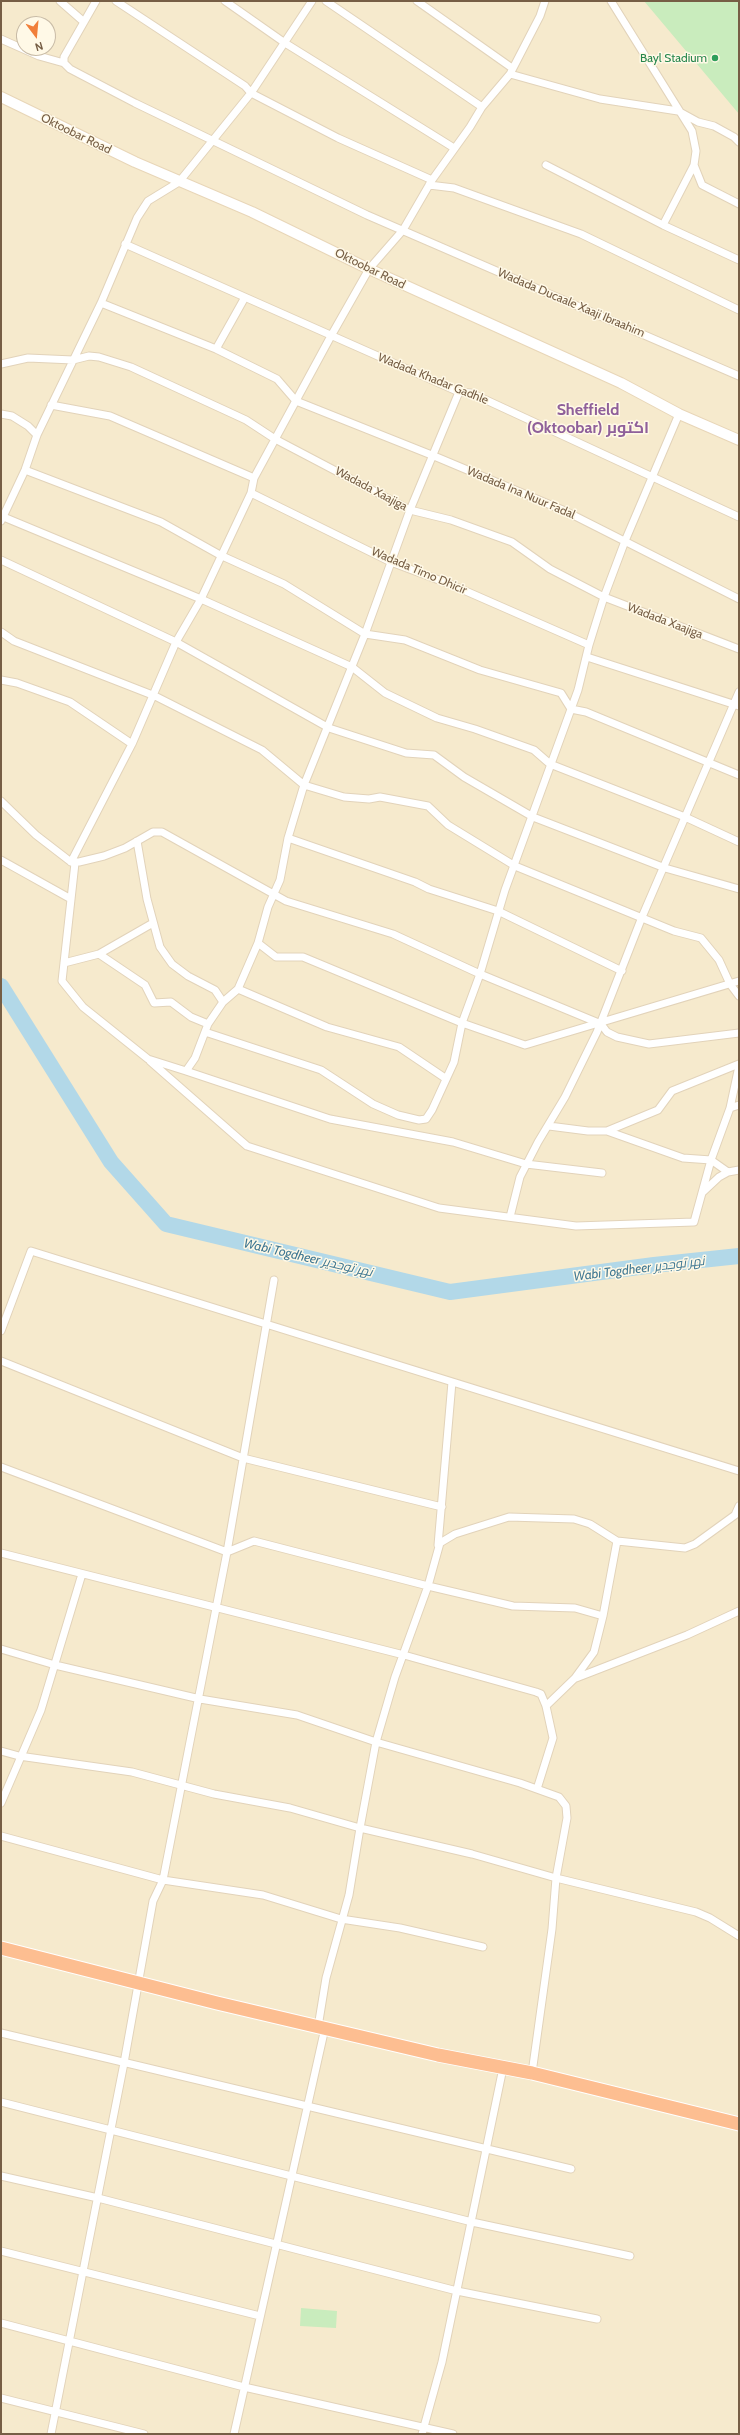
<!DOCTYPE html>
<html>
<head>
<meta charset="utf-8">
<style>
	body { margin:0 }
	#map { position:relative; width:740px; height:2435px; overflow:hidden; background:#fef7df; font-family:Cabin,sans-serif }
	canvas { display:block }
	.frame { position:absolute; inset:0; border:2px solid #765e45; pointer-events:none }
	.north { position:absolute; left:16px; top:16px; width:40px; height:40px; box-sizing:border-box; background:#fff9e7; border:1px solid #c8bba6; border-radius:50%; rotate:164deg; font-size:11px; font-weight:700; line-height:16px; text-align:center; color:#765e45 }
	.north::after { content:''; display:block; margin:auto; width:14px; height:18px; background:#f17f3a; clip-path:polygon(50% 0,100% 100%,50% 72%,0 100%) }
</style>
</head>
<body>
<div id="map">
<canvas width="740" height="2435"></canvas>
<div class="frame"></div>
<div class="north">N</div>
</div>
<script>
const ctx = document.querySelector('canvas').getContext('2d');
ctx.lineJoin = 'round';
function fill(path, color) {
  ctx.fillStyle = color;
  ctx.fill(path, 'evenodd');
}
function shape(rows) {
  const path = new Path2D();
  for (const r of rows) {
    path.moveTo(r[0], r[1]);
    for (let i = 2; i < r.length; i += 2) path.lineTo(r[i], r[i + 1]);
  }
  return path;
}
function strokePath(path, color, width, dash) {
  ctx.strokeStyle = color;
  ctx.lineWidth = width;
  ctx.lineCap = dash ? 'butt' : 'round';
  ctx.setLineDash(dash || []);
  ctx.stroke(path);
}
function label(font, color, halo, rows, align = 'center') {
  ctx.font = font + ' Cabin,Cairo,sans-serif';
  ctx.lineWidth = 3;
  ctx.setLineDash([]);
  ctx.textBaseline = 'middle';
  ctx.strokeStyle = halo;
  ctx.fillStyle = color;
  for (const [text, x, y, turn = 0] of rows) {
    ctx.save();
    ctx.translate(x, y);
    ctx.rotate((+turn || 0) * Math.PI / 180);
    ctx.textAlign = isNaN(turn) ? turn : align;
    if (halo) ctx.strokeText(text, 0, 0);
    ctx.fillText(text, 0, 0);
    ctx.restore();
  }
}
fill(shape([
	[1,1,739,1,739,2434,1,2434],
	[24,24,48,24,48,48,24,48]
]), '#f6eacd');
fill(shape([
	[644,1,739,1,739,114],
	[301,2308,337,2311,336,2328,300,2326]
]), '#c9ecbd');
strokePath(shape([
	[1,986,111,1162,166,1224,450,1292,654,1265,739,1256]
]), '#b2d8e8', 16);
const street = shape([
	[60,1,84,22],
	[116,1,245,86,251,93,338,138,432,180],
	[225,1,285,43,454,148],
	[326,1,482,107],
	[417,1,512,68],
	[611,1,692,131,696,151,694,165,663,225],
	[1,39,39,56,64,63,70,69,135,103,367,215,739,376],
	[64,63,64,57,96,1],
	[510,74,600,99,678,111,698,122,714,126,734,137,739,142],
	[546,165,663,225,739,260],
	[694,165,702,185,739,204],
	[429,185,454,188,581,234,739,310],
	[125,244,459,392,471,393,739,517],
	[101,303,216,349,277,379,296,401,434,456,565,511,739,599],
	[216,349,244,299],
	[1,364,28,358,73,360,89,356,99,357,131,367,246,420,275,439,410,510,451,520,512,542,550,569,604,597,739,649],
	[51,405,110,416,254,478],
	[1,414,12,416,28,426,37,435],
	[25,470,161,522,220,555,284,584,365,634,405,640,480,670,561,693,571,709,586,712,739,775],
	[251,493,391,562,452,585,589,645],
	[1,516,201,599,352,667,385,693,437,718,475,729,534,750,550,764,685,817,739,842],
	[1,521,25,470,37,435,101,303,137,218,148,201,179,182,251,93,312,1],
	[1,560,176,642,329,728,406,753,434,755,464,777,533,817,665,868,739,889],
	[1,632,14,641,155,696,262,750,304,785,344,797,369,799,380,797,428,806,448,825,515,866,674,931,701,938,719,960,730,984,739,996],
	[587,657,739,706],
	[1,680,17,683,70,702,132,744],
	[1,801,36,835,71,862,132,744,176,642,201,599,251,493,254,478,331,336,369,269,403,230,432,180,470,127,482,107,510,74,540,16,545,1],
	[288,838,415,882,429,889,498,911,622,971],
	[137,841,147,899,160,947,172,964,188,976,215,990,223,1002],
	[1,860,71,899],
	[71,862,79,862,104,856,125,848,153,832,162,832,286,901,393,934,480,974,601,1024,607,1032,617,1037,649,1044,739,1033],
	[75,863,62,981,83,1007,148,1059,186,1071,195,1058,208,1024,223,1002,238,989,258,943,268,907,280,880,288,838,304,785,365,634,410,510,459,392],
	[258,943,276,957,303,957,462,1023,525,1045,739,981],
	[99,954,145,985,154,1003,171,1002,191,1017,208,1024],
	[64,963,99,954,153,923],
	[238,989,327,1027,399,1047,445,1078],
	[205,1032,321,1070,373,1104,398,1115,419,1120,426,1119,432,1110,454,1062,462,1023,480,974,505,890,578,690,589,645,604,597,625,541,679,414],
	[150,1061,247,1146,439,1208,576,1226,694,1222,711,1160,730,1108,739,1066],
	[186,1071,330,1119,453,1142,526,1164,602,1173],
	[730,1108,739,1105],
	[549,1126,588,1131,607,1131,658,1110,672,1091,739,1064],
	[607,1131,683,1158,711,1160,728,1172],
	[703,1192,719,1177,728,1172,739,1170],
	[510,1217,520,1177,538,1142,565,1097,597,1032,642,917,739,692],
	[1,1331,31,1251,739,1471],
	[1,1361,243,1458,442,1507],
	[1,1467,227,1552,274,1280],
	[438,1545,452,1382],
	[1,1553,404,1655,536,1692,541,1694,546,1706,553,1738,537,1789],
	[1,1649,55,1665,200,1699,297,1715,376,1742,520,1783,559,1797,566,1806,567,1818,556,1878,696,1912,710,1918,739,1936],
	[576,1678,687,1635,739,1611],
	[546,1706,575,1678,594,1652,603,1616,617,1541],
	[1,1751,19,1756,132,1772,214,1794,290,1808,360,1828,376,1742,395,1677,428,1586,513,1606,575,1608,603,1616],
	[1,1803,41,1710,82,1574],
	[1,1836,163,1880,263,1895,341,1919,400,1928,483,1947],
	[318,2027,326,1978,349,1895,360,1828,472,1854,556,1878,552,1929,532,2073],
	[1,2033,571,2169],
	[1,2102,472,2222,630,2256],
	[1,2176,98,2198,457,2291,597,2319],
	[1,2251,260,2316],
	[1,2323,244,2387,453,2434],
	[1,2398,144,2434],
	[51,2434,124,2063,153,1901,163,1880,227,1552,254,1541,428,1586,440,1543,455,1534,509,1517,574,1519,590,1524,617,1541,685,1548,695,1544,735,1515,739,1506],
	[234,2434,325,2028],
	[422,2434,442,2362,503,2068]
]);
const secondary = shape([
	[1,97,135,162,252,212,369,269,621,383,679,414,739,440]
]);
const highway = shape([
	[1,1948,217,2003,438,2055,532,2073,739,2124]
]);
strokePath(street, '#e2d3ba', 9);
strokePath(secondary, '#e8d6b8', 12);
strokePath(highway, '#fff', 15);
strokePath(street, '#fff', 7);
strokePath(secondary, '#fff', 10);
strokePath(highway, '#fdbe91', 13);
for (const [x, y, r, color] of [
	[715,58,4,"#2e9e5b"]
]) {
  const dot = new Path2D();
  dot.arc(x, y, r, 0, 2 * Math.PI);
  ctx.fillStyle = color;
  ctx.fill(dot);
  strokePath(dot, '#fff9e7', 1.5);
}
label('12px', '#27864d', '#fff9e7', [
	["Bayl Stadium",707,58]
], 'right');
label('12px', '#765e45', '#fff9e7', [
	["Oktoobar Road",76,134,26],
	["Oktoobar Road",370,269,26],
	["Wadada Ducaale Xaaji Ibraahim",571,303,23],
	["Wadada Khadar Gadhle",433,379,22],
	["Wadada Xaajiga",371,489,28],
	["Wadada Ina Nuur Fadal",521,493,23],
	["Wadada Timo Dhicir",419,571,23],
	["Wadada Xaajiga",665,621,21]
]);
label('italic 13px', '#407893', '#fff9e7', [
	["Wabi Togdheer نهر توجدير",308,1258,13],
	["Wabi Togdheer نهر توجدير",639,1269,-7]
]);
label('bold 16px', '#8f609a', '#fff9e7', [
	["Sheffield",588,410],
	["(Oktoobar) اكتوبر",588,428]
]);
</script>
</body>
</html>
